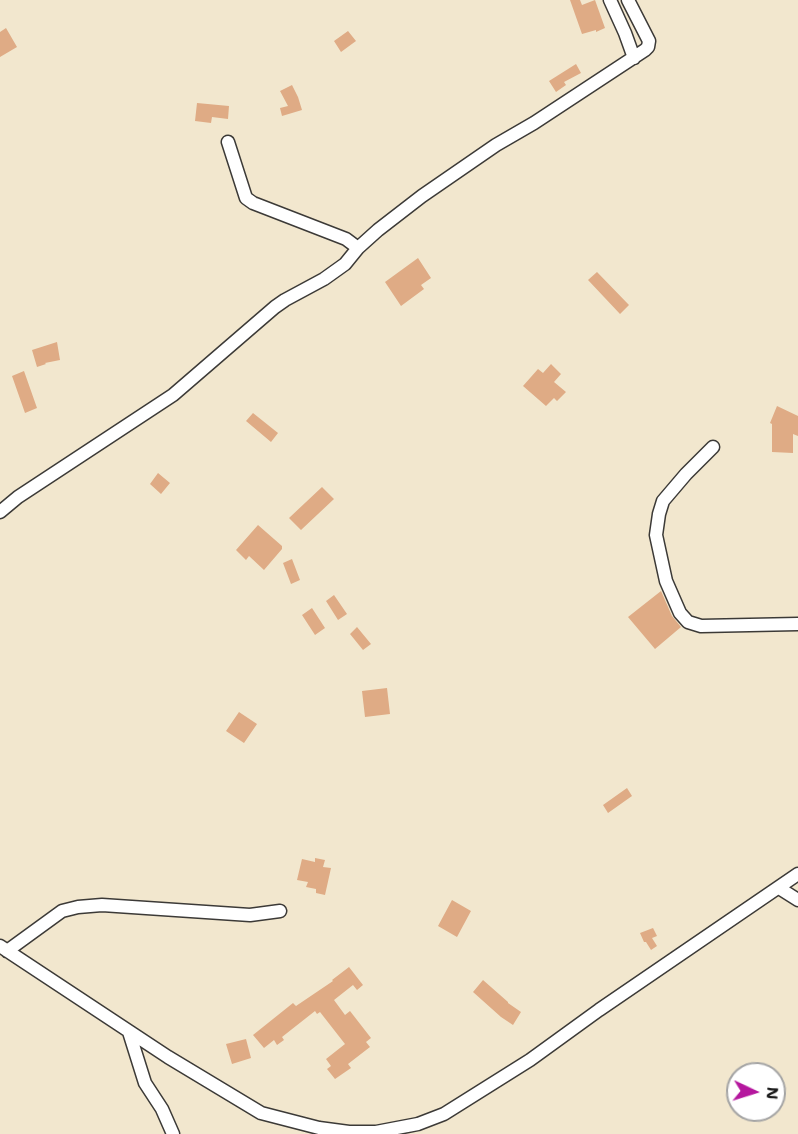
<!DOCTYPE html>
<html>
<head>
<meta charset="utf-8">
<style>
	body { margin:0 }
	#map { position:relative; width:798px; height:1134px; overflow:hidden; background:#f2e7ce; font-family:"Shantell Sans",sans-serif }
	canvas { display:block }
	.north { position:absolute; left:726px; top:1062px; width:60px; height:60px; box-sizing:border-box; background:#fff; border:2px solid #a4a4a4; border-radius:50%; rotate:94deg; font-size:16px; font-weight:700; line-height:24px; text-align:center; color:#1c1c1c }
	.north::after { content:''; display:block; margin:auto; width:21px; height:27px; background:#b5179e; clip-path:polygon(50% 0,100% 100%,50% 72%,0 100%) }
</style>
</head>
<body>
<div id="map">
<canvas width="798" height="1134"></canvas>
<div class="north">N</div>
</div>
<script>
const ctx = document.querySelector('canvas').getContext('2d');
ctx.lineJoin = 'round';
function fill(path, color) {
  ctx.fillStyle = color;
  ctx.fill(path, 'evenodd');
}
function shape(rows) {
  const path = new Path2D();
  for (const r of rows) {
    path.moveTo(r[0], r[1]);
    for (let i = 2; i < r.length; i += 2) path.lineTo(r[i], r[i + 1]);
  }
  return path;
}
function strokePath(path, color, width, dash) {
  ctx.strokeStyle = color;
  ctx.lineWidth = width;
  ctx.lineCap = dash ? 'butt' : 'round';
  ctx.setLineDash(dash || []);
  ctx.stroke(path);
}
fill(shape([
	[570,0,580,0,582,5,595,0,605,28,596,32,596,30,582,34],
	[6,28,17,47,0,57,0,32],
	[348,31,356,41,341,52,334,41],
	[576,64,581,73,564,82,566,85,556,92,549,81],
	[292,85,298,97,302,110,282,116,280,108,288,106,280,91],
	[197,103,229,106,228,119,212,117,211,123,195,121],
	[418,258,431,278,421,285,424,289,401,306,385,282],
	[597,272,629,305,620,314,588,280],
	[57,342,60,360,45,363,46,364,37,367,32,350],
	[551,364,561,374,554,382,566,392,557,401,554,398,546,406,523,386,538,369,543,373],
	[24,371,37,408,25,413,12,376],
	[777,406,798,416,798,436,793,434,793,453,772,452,772,424,770,423],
	[253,413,278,433,271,442,246,421],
	[158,473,170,483,161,494,150,484],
	[322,487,334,499,301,530,289,518],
	[258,525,282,546,282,549,264,570,249,556,246,560,236,550],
	[292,559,300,580,291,584,283,563],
	[661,591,672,616,681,627,655,649,628,617],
	[334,595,347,614,338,620,326,601],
	[312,608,325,628,315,635,302,615],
	[357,627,371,644,363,650,350,634],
	[387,688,390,714,365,717,362,691],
	[239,712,257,724,244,743,226,731],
	[627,788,632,796,608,813,603,805],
	[315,858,325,860,323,867,331,868,325,895,316,893,316,889,306,887,308,882,297,880,302,859,315,862],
	[452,900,471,911,457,937,438,926],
	[653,928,657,936,652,938,657,946,651,950,646,942,644,942,640,933],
	[349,967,363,985,357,990,353,985,334,1000,345,1015,350,1011,371,1038,366,1042,370,1047,348,1064,351,1068,335,1079,327,1069,331,1066,326,1059,345,1044,320,1012,317,1014,315,1011,282,1037,284,1040,277,1045,274,1040,264,1048,253,1035,293,1003,296,1006,333,981,332,980],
	[483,980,508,1002,508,1003,521,1012,513,1025,501,1017,473,992],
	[246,1039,251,1058,232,1064,226,1044]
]), '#dfab85');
const minor = shape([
	[610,0,625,33,634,58],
	[228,142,246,198,253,203,346,239,358,248],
	[713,447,686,474,663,501,659,514,656,535,666,581,680,613,688,622,701,626,798,624],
	[0,512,18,497,173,395,275,307,285,300,324,279,345,264,358,248,378,230,422,196,496,145,534,123,645,50,648,47,649,41,628,0],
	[779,888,798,900],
	[0,946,168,1057,261,1113,319,1128,349,1132,376,1132,418,1124,444,1114,530,1060,599,1010,798,874],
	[7,951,62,911,78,907,102,905,250,915,280,911],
	[129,1032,145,1083,162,1109,173,1134]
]);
strokePath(minor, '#3c3a37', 15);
strokePath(minor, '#fff', 12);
</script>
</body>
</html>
